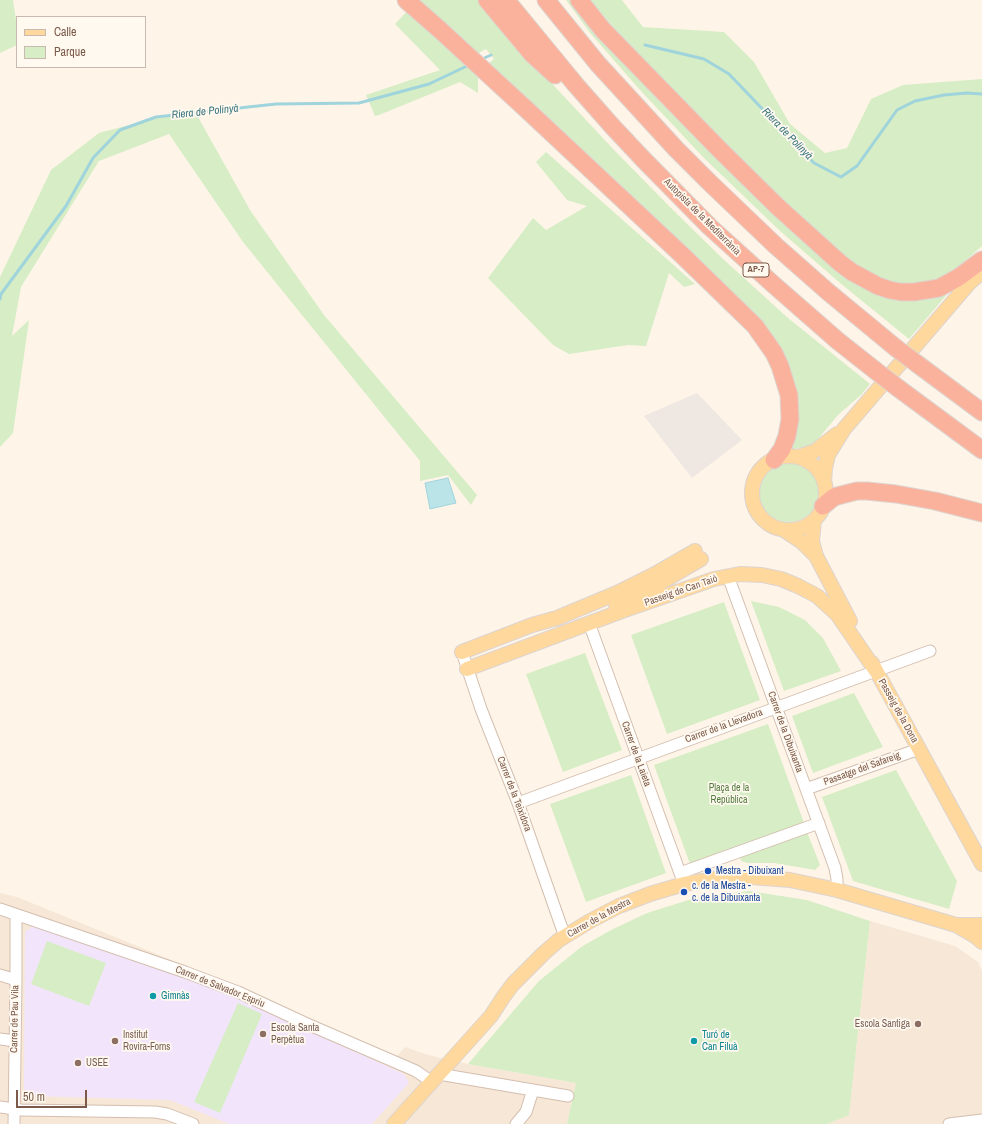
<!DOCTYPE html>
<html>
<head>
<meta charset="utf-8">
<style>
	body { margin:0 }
	#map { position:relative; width:982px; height:1124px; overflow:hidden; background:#fef5e8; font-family:"Archivo Narrow",sans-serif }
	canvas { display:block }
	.legend { position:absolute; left:16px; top:16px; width:130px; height:52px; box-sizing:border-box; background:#fff9f0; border:1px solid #cab9ae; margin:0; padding:5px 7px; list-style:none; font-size:12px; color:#7b5a4a }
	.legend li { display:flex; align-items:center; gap:8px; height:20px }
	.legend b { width:20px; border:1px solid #cab9ae }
	.scale { position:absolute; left:16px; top:1090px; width:71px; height:18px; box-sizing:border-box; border:2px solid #7b5a4a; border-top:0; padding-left:5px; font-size:12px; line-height:14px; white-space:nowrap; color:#7b5a4a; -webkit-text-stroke:3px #fff9f0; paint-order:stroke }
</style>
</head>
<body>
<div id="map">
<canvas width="982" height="1124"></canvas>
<ul class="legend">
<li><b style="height:5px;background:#ffd89e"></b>Calle</li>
<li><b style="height:11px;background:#d6edc5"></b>Parque</li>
</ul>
<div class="scale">50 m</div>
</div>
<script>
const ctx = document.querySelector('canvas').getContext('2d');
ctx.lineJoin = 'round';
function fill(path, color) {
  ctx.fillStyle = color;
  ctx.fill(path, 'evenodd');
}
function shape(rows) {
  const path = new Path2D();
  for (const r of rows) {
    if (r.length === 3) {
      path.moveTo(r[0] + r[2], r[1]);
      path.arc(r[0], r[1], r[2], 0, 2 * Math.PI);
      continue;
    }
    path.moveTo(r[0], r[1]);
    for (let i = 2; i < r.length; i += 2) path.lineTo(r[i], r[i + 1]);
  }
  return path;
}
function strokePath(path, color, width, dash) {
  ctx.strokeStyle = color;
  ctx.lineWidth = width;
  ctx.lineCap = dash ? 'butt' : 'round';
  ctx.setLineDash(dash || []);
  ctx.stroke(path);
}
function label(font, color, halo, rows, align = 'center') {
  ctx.font = font + ' "Archivo Narrow",sans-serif';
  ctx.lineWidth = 3.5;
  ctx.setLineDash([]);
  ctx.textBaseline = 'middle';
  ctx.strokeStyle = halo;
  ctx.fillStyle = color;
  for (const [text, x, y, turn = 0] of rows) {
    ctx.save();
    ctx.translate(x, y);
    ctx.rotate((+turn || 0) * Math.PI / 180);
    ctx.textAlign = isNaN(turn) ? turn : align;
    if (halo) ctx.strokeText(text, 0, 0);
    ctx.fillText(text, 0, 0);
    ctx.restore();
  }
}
fill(shape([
	[0,893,17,897,240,988,396,1057,405,1047,428,1055,468,1064,576,1083,567,1124,0,1124],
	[870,921,955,946,978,962,982,971,982,1124,827,1124,849,1114]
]), '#f6e7d6');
fill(shape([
	[697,393,742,440,692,478,644,416]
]), '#efe7e2');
fill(shape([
	[33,926,229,993,404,1074,409,1083,372,1124,229,1124,170,1100,29,1096,24,1089,25,932]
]), '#f2e5fb');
fill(shape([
	[0,0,13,0,17,26,17,45,0,53],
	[413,0,480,0,528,58,615,151,671,208,722,258,788,318,870,384,861,395,838,415,818,439,810,445,801,448,792,449,789,447,781,356,487,65,494,59,486,49,475,55],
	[566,0,573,0,879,292,955,285,909,339,840,283,779,230,704,158,640,90,591,34],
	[590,0,622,0,643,27,724,32,754,62,790,124,825,153,847,148,871,99,903,85,982,79,982,246,956,269,940,278,921,284,900,284,881,279,863,269,848,259,804,220,756,175,626,42],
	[408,10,454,51,478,78,478,93,460,82,379,115,375,116,366,95,440,70,395,24],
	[193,108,250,210,324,315,477,495,471,505,448,475,420,481,420,461,243,242,169,134,99,161,21,287,12,336,29,320,13,433,0,447,0,277,51,170,99,133],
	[546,152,695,284,684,287,669,273,646,346,628,345,569,354,553,345,488,278,533,218,546,230,587,206,567,200,536,162],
	[789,492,30],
	[751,601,779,607,805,620,823,638,841,671,784,691],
	[724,602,760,700,667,734,631,635],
	[585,653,622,750,563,772,526,674],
	[854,693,883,747,813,773,792,716],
	[768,724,804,823,690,864,654,765],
	[896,770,957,881,949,909,853,881,822,797],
	[631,775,666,873,586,902,550,804],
	[807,832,820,865,815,870,774,863,748,863,741,861,740,857],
	[749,891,807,900,870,921,849,1115,827,1124,567,1124,576,1083,468,1064,539,981,581,947,611,930,647,913,695,898],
	[47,941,106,963,89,1006,31,984],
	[238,1003,262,1014,220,1113,194,1102]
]), '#d6edc5');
const water = shape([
	[448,478,456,503,430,509,425,483,448,478]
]);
fill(water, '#bbe4e9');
strokePath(water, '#a0d4dc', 1);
strokePath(shape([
	[645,45,704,59,729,74,814,163,841,177,857,166,897,110,915,101,944,95,967,93,982,94],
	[480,60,491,55],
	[0,299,1,294,66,206,93,158,120,130,156,117,276,104,359,103,429,84,469,65]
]), '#a0d4dc', 3);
const minor = shape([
	[728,576,835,868,837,879,837,890],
	[589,623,684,884],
	[462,652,481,709,518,803,565,937],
	[806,789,919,749],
	[518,803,930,651],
	[680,873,819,823],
	[0,909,185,972,238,992,305,1023,416,1071,432,1082],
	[0,975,16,980],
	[0,1039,15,1041],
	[439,1074,568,1096],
	[0,1107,21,1110,155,1112,167,1114,193,1124],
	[14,1124,16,980,16,915],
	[516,1124,526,1112,533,1090],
	[949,1124,982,1120]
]);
const major = shape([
	[789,493,37],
	[798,457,815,451,837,434],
	[824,482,825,468,828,455,844,429,970,282,982,272],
	[814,521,812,541,816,556,850,621],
	[784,530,802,542,816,556],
	[616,605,660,583,701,559],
	[462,652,532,625,557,618,617,593,655,574,695,551],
	[872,663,982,864],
	[467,669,622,611,714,579,740,574,762,575,781,579,798,586,817,596,837,614,876,671],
	[958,925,982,925],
	[394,1124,491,1016,504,996,513,984,544,953,559,940,590,921,619,906,650,894,684,884,715,879,751,877,790,880,837,890,956,925,975,936,982,942]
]);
const highway = shape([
	[406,0,439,29,526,109,682,255,755,326,774,353,780,366,789,395,790,419,787,436,782,449,774,460],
	[487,0,532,54,555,75],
	[506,0,575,84,612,126,643,159,710,227,774,285,838,341,876,371],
	[546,0,598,64,632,101,676,149,709,182,776,246,827,291,896,348],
	[579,0,603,30,721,151,778,207,840,263,852,272,878,286,890,290,901,292,914,292,939,288,959,277,982,260],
	[916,363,982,412],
	[898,388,982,450],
	[823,506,834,497,841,495,857,491,867,491,896,494,935,501,982,513]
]);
strokePath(minor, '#d4beaf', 13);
strokePath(major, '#ddd4d0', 16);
strokePath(highway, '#ddd4d0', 19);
strokePath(minor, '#fff', 11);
strokePath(major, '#ffd89e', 14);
strokePath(highway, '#fbb29c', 17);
const highwayBridge = shape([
	[896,348,916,363],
	[876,371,898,388]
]);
strokePath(highwayBridge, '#ddd4d0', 19, []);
strokePath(highwayBridge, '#fbb29c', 17);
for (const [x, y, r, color] of [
	[708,871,4,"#1a4fb4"],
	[684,892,4,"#1a4fb4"],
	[153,996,4,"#0f9aa8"],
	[918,1024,4,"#8d6e63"],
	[263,1034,4,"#8d6e63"],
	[115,1041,4,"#8d6e63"],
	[694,1041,4,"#0f9aa8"],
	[78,1063,4,"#8d6e63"]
]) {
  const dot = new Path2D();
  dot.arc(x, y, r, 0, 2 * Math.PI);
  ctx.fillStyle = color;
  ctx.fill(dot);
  strokePath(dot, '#fff9f0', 1.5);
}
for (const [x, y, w] of [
	[756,270,26]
]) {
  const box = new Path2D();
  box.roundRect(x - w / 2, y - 7, w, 14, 3);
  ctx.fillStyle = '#fff9f0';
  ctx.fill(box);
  strokePath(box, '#7b5a4a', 1);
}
label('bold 9px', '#7b5a4a', null, [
	["AP-7",756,270]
]);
label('10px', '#7b5a4a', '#fff9f0', [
	["Autopista de la Mediterrània",702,217,45],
	["Passeig de Can Taió",681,591,-19],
	["Passeig de la Dona",898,711,61],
	["Carrer de la Llevadora",724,726,-20],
	["Carrer de la Dibuixanta",785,732,70],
	["Carrer de la Laieta",636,754,70],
	["Passatge del Safareig",862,769,-20],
	["Carrer de la Teixidora",514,794,69],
	["Carrer de la Mestra",599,918,-29],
	["Carrer de Salvador Espriu",220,987,22],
	["Carrer de Pau Vila",15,1019,-89]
]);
label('10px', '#527b3e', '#fff9f0', [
	["Plaça de la",729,788],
	["República",729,800]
]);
label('10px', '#164399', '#fff9f0', [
	["Mestra - Dibuixant",716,871],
	["c. de la Mestra -",692,886],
	["c. de la Dibuixanta",692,898]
], 'left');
label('10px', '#0d838f', '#fff9f0', [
	["Gimnàs",161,996],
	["Turó de",702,1035],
	["Can Filuà",702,1047]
], 'left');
label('10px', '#785e54', '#fff9f0', [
	["Escola Santiga",910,1024,"right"],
	["Escola Santa",271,1028],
	["Perpètua",271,1040],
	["Institut",123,1035],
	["Rovira-Forns",123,1047],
	["USEE",86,1063]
], 'left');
label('italic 11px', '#3c7780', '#fff9f0', [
	["Riera de Polinyà",205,112,-6],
	["Riera de Polinyà",787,134,46]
]);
</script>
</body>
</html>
